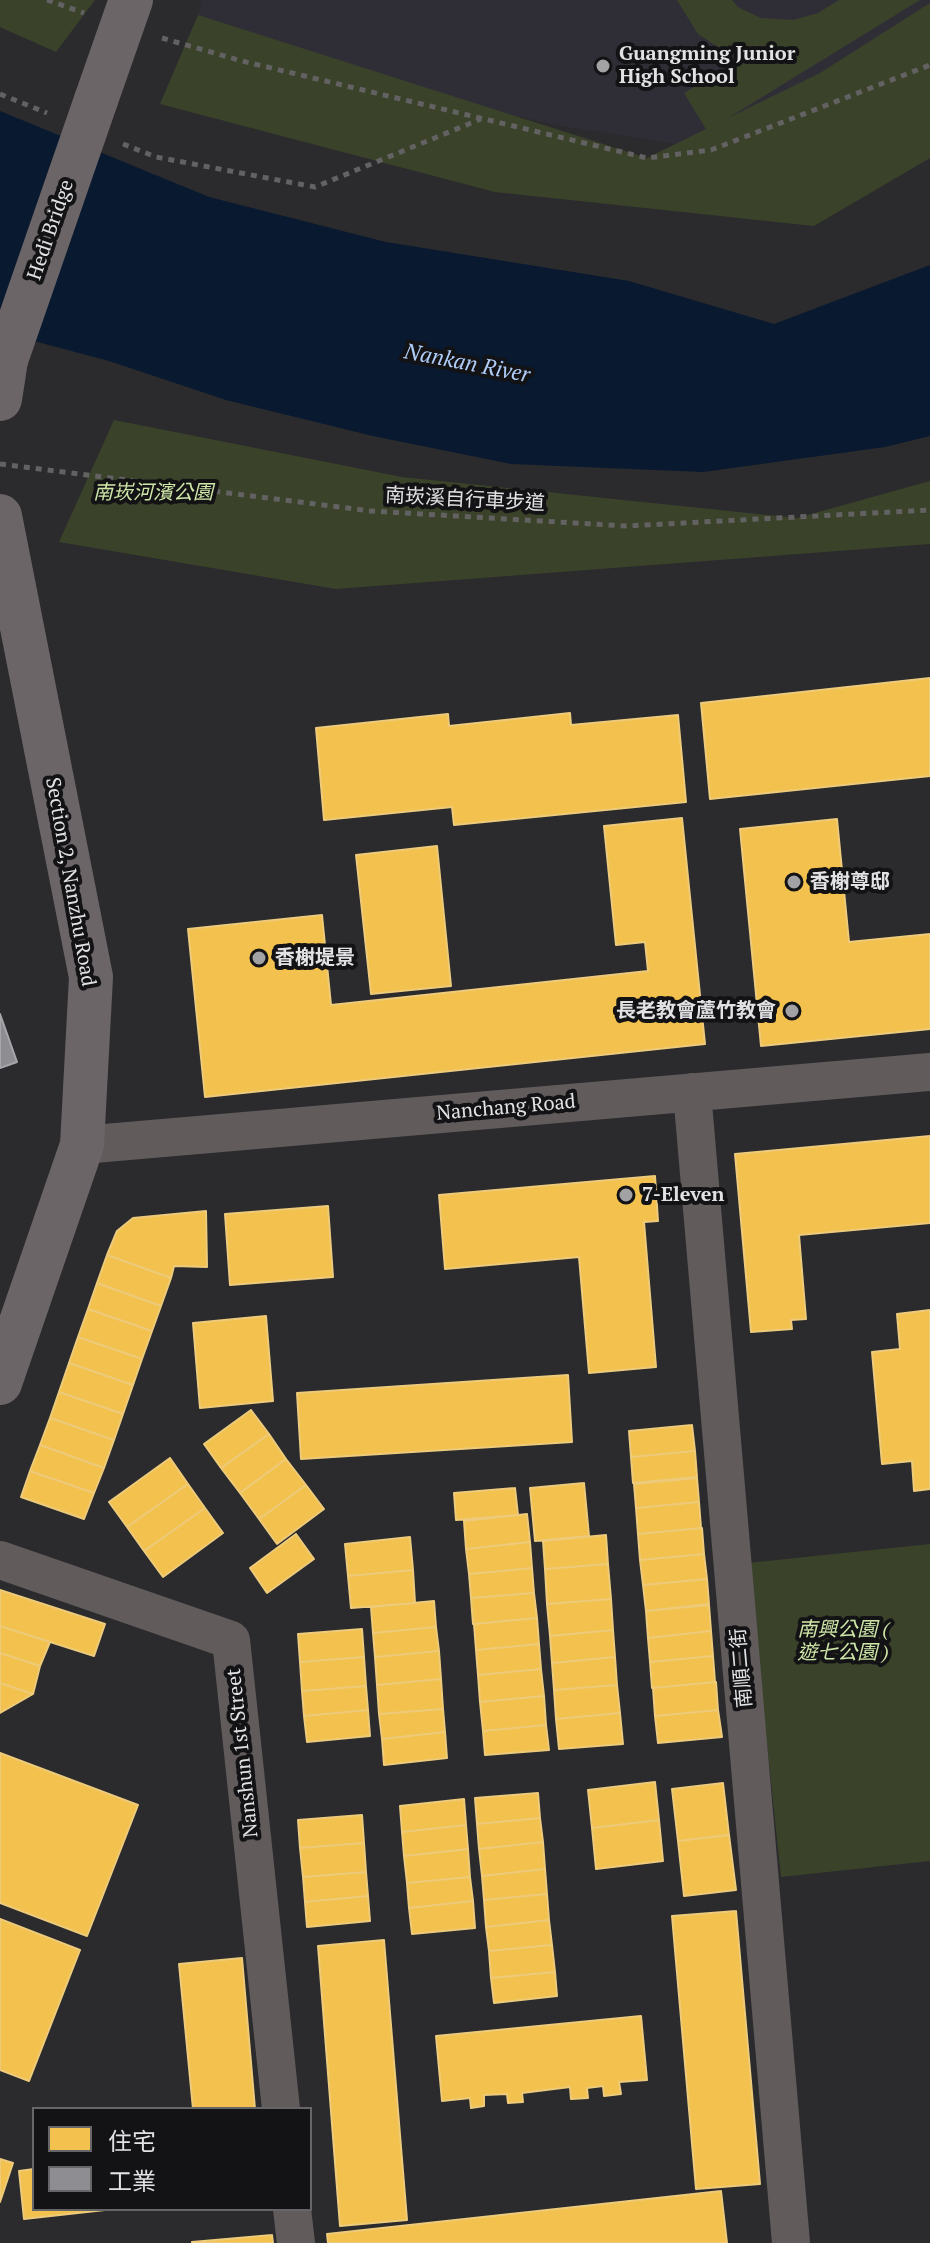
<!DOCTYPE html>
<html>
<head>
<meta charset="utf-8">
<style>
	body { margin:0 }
	#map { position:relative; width:930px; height:2243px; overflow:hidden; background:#2b2b2d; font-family:"PT Serif","Noto Sans TC",serif }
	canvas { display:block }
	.legend { position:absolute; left:32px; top:2107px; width:280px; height:104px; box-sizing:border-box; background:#131315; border:2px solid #666668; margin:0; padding:10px 14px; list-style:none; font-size:24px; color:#e2e2e5 }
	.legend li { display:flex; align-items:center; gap:16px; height:40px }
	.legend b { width:40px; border:2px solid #666668 }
</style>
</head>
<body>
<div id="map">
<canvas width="930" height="2243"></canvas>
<ul class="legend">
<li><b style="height:22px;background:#f2c14e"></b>住宅</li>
<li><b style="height:22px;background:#8d8d92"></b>工業</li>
</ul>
</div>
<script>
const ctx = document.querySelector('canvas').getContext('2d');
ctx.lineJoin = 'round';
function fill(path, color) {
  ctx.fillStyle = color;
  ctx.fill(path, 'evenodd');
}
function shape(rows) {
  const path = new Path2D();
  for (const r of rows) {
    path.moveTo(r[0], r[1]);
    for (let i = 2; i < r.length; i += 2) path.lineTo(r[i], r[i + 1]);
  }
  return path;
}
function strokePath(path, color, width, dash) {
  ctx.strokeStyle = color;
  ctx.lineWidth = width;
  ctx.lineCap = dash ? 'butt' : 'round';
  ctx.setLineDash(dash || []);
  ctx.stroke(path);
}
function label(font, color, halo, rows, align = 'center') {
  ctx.font = font + ' "PT Serif","Noto Sans TC",serif';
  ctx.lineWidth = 8;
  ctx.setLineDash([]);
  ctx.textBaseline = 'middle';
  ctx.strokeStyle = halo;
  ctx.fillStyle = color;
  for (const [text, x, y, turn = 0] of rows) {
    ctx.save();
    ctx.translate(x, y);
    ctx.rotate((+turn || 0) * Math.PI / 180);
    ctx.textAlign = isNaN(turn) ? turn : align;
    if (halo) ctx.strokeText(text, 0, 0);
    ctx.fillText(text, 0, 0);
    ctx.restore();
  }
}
fill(shape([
	[202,0,930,0,930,25,689,146,561,126,436,98,198,15]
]), '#2f2e37');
fill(shape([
	[0,0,95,0,56,52,0,27],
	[677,0,732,0,738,7,761,18,794,20,818,13,839,0,920,0,728,118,820,73,930,3,930,158,814,226,495,192,160,104,198,15,647,158,706,129,684,93,745,57,721,49,698,34],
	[114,420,402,477,797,518,930,481,930,544,336,589,59,542],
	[930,1544,930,1861,781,1877,748,1563]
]), '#3a432a');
fill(shape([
	[0,111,209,197,386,242,629,281,774,324,930,265,930,436,885,447,703,472,511,464,373,436,226,400,109,361,0,332]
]), '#081930');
const homes = shape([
	[930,678,930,776,710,799,701,703,930,678],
	[570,713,571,725,678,715,686,802,454,825,452,807,324,820,316,728,448,714,449,726,570,713],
	[682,818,705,1044,205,1097,188,929,322,915,331,1005,648,971,645,942,616,945,604,826,682,818],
	[837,819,849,942,930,934,930,1029,761,1046,740,829,837,819],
	[437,846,451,986,371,994,356,855,437,846],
	[930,1136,930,1223,799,1235,806,1319,791,1320,792,1329,751,1332,735,1154,930,1136],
	[655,1176,658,1221,644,1222,656,1367,589,1373,579,1257,445,1269,439,1195,655,1176],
	[328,1206,333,1277,230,1285,225,1214,328,1206],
	[206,1211,207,1267,174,1266,171,1278,107,1255,117,1231,133,1218,206,1211],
	[107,1255,171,1278,161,1306,97,1283,107,1255],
	[97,1283,161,1306,152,1331,88,1309,97,1283],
	[88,1309,152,1331,142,1359,78,1337,88,1309],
	[930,1310,930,1489,914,1491,912,1461,882,1464,872,1352,900,1349,897,1314,930,1310],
	[266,1316,273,1401,200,1408,193,1323,266,1316],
	[78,1337,142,1359,133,1385,69,1363,78,1337],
	[69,1363,133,1385,123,1414,59,1392,69,1363],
	[568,1375,572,1442,301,1459,297,1393,568,1375],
	[59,1392,123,1414,114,1440,50,1418,59,1392],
	[251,1410,269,1434,221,1468,204,1444,251,1410],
	[50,1418,114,1440,104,1468,40,1445,50,1418],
	[692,1425,695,1451,631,1457,629,1431,692,1425],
	[269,1434,286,1459,240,1493,221,1468,269,1434],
	[40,1445,104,1468,94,1493,30,1471,40,1445],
	[695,1451,697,1477,633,1483,631,1457,695,1451],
	[170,1458,188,1484,127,1527,109,1502,170,1458],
	[286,1459,306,1485,259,1519,240,1493,286,1459],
	[30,1471,94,1493,84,1519,21,1497,30,1471],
	[697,1478,699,1502,636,1508,634,1484,697,1478],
	[584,1483,589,1536,535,1541,530,1488,584,1483],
	[188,1484,205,1508,144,1551,127,1527,188,1484],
	[306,1485,324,1509,277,1544,259,1519,306,1485],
	[515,1488,518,1515,456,1520,454,1493,515,1488],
	[699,1502,701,1528,638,1534,636,1508,699,1502],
	[205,1508,223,1533,163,1577,144,1551,205,1508],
	[527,1514,530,1542,466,1549,464,1521,527,1514],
	[702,1528,704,1554,640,1560,638,1534,702,1528],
	[296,1534,314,1559,267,1593,250,1568,296,1534],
	[606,1535,608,1564,545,1569,543,1541,606,1535],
	[410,1537,413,1570,348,1576,345,1544,410,1537],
	[530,1542,532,1568,469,1574,466,1549,530,1542],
	[704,1554,707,1579,643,1585,640,1560,704,1554],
	[608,1564,611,1599,547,1604,545,1569,608,1564],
	[532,1568,534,1593,471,1598,469,1574,532,1568],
	[413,1570,415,1603,351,1608,348,1576,413,1570],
	[707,1579,709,1604,646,1611,643,1585,707,1579],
	[0,1590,105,1624,94,1656,0,1626,0,1590],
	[534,1593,537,1618,473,1624,471,1598,534,1593],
	[611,1599,613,1630,550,1636,547,1604,611,1599],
	[434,1601,436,1627,373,1633,371,1607,434,1601],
	[709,1605,711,1631,648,1638,646,1611,709,1605],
	[537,1618,539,1644,476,1650,474,1624,537,1618],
	[0,1626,50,1642,40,1666,0,1653,0,1626],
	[436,1627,439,1651,375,1657,373,1633,436,1627],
	[362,1629,364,1657,300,1662,298,1634,362,1629],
	[613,1630,615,1657,552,1663,550,1636,613,1630],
	[711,1631,713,1656,650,1662,648,1638,711,1631],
	[539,1644,541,1669,478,1675,476,1650,539,1644],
	[439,1651,441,1679,377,1685,375,1657,439,1651],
	[0,1653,40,1666,33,1694,0,1683,0,1653],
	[713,1656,715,1682,652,1688,650,1662,713,1656],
	[364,1657,366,1686,302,1691,300,1662,364,1657],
	[615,1657,617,1685,554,1690,552,1663,615,1657],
	[541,1669,544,1696,480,1702,478,1675,541,1669],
	[441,1679,443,1709,379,1714,377,1685,441,1679],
	[716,1682,718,1710,655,1716,653,1688,716,1682],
	[0,1683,33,1694,0,1713,0,1683],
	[617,1685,620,1713,556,1719,554,1690,617,1685],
	[366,1686,368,1710,304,1716,302,1691,366,1686],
	[544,1696,546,1725,483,1731,480,1702,544,1696],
	[443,1709,445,1732,382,1739,379,1714,443,1709],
	[368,1710,370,1736,307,1742,304,1716,368,1710],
	[718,1710,722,1737,658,1743,655,1716,718,1710],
	[620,1713,623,1744,559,1749,556,1719,620,1713],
	[546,1725,549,1750,485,1755,483,1731,546,1725],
	[445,1732,447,1758,384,1765,382,1739,445,1732],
	[0,1753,138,1805,87,1936,0,1903,0,1753],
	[655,1782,659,1820,592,1828,588,1790,655,1782],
	[723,1783,729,1835,678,1841,672,1789,723,1783],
	[538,1793,540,1818,477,1824,475,1798,538,1793],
	[464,1799,466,1825,402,1832,400,1806,464,1799],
	[362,1815,364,1843,300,1848,298,1820,362,1815],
	[540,1818,543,1842,479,1849,477,1824,540,1818],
	[659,1820,663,1861,596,1869,592,1828,659,1820],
	[466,1825,468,1849,404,1856,402,1832,466,1825],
	[729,1835,736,1890,684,1896,678,1841,729,1835],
	[543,1842,545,1869,482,1876,479,1849,543,1842],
	[364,1843,366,1872,303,1877,300,1848,364,1843],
	[468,1849,470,1877,407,1883,404,1856,468,1849],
	[545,1869,547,1894,484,1900,482,1876,545,1869],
	[366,1872,368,1896,305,1902,303,1877,366,1872],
	[470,1877,473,1901,409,1908,407,1883,470,1877],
	[547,1894,549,1920,486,1927,484,1900,547,1894],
	[368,1896,370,1921,307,1927,305,1902,368,1896],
	[473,1901,475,1928,412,1934,409,1908,473,1901],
	[736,1911,760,2184,696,2189,672,1916,736,1911],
	[0,1919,80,1950,29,2081,0,2070,0,1919],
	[549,1920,552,1945,489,1951,486,1927,549,1920],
	[384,1940,407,2220,340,2226,318,1946,384,1940],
	[552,1945,555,1972,491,1978,489,1951,552,1945],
	[242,1958,255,2109,193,2109,179,1964,242,1958],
	[555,1972,557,1996,494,2003,491,1978,555,1972],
	[641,2016,647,2080,619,2082,621,2094,604,2096,603,2086,587,2088,588,2098,571,2099,570,2087,522,2093,523,2102,508,2103,507,2094,484,2095,484,2106,471,2108,470,2098,442,2101,436,2036,641,2016],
	[0,2159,13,2163,0,2202,0,2159],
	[34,2169,34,2209,114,2209,24,2219,19,2171,34,2169],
	[721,2191,727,2243,328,2243,327,2234,721,2191],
	[272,2235,273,2243,192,2243,192,2242,272,2235]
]);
fill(homes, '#f2c14e');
strokePath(homes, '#edcb7b', 2);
const industry = shape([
	[0,1014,17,1062,0,1068,0,1014]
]);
fill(industry, '#8d8d92');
strokePath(industry, '#a6a6ab', 2);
strokePath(shape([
	[47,0,84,13],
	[162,38,242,61,647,158,711,150,930,65],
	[0,94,47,113],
	[123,144,156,157,315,187,481,119],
	[0,464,371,511,626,526,930,510]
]), '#636162', 5, [6, 6]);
strokePath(shape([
	[692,1092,791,2243],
	[82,1145,930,1072],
	[0,1560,231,1640,281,2109],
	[292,2209,296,2243]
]), '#615b5c', 38);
strokePath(shape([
	[96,100,131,0],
	[0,399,6,360],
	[0,516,91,977,82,1145,0,1383]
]), '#6c6567', 44);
strokePath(shape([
	[6,360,96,100]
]), '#6c6567', 44);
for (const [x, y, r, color] of [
	[603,66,8,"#a2a2a5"],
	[794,882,8,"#a2a2a5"],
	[259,958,8,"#a2a2a5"],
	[792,1011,8,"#a2a2a5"],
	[626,1195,8,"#a2a2a5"]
]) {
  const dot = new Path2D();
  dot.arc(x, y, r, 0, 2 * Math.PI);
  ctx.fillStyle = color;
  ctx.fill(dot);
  strokePath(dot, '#131315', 3);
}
label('bold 20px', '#e2e2e5', '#131315', [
	["Guangming Junior",619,54],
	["High School",619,77],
	["香榭尊邸",810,882],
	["香榭堤景",275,958],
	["長老教會蘆竹教會",776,1011,"right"],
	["7-Eleven",642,1195]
], 'left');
label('20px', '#e2e2e5', '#131315', [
	["Hedi Bridge",51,230,-71],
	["南崁溪自行車步道",465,500,3],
	["Section 2, Nanzhu Road",70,882,80],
	["Nanchang Road",506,1108,-5],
	["南順二街",742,1668,-95],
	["Nanshun 1st Street",243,1753,-96]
]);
label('italic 20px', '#cee6a7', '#131315', [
	["南崁河濱公園",153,493],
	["南興公園 (",843,1630],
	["遊七公園 )",843,1653]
]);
label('italic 22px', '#aeccf7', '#131315', [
	["Nankan River",467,364,11]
]);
</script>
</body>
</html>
